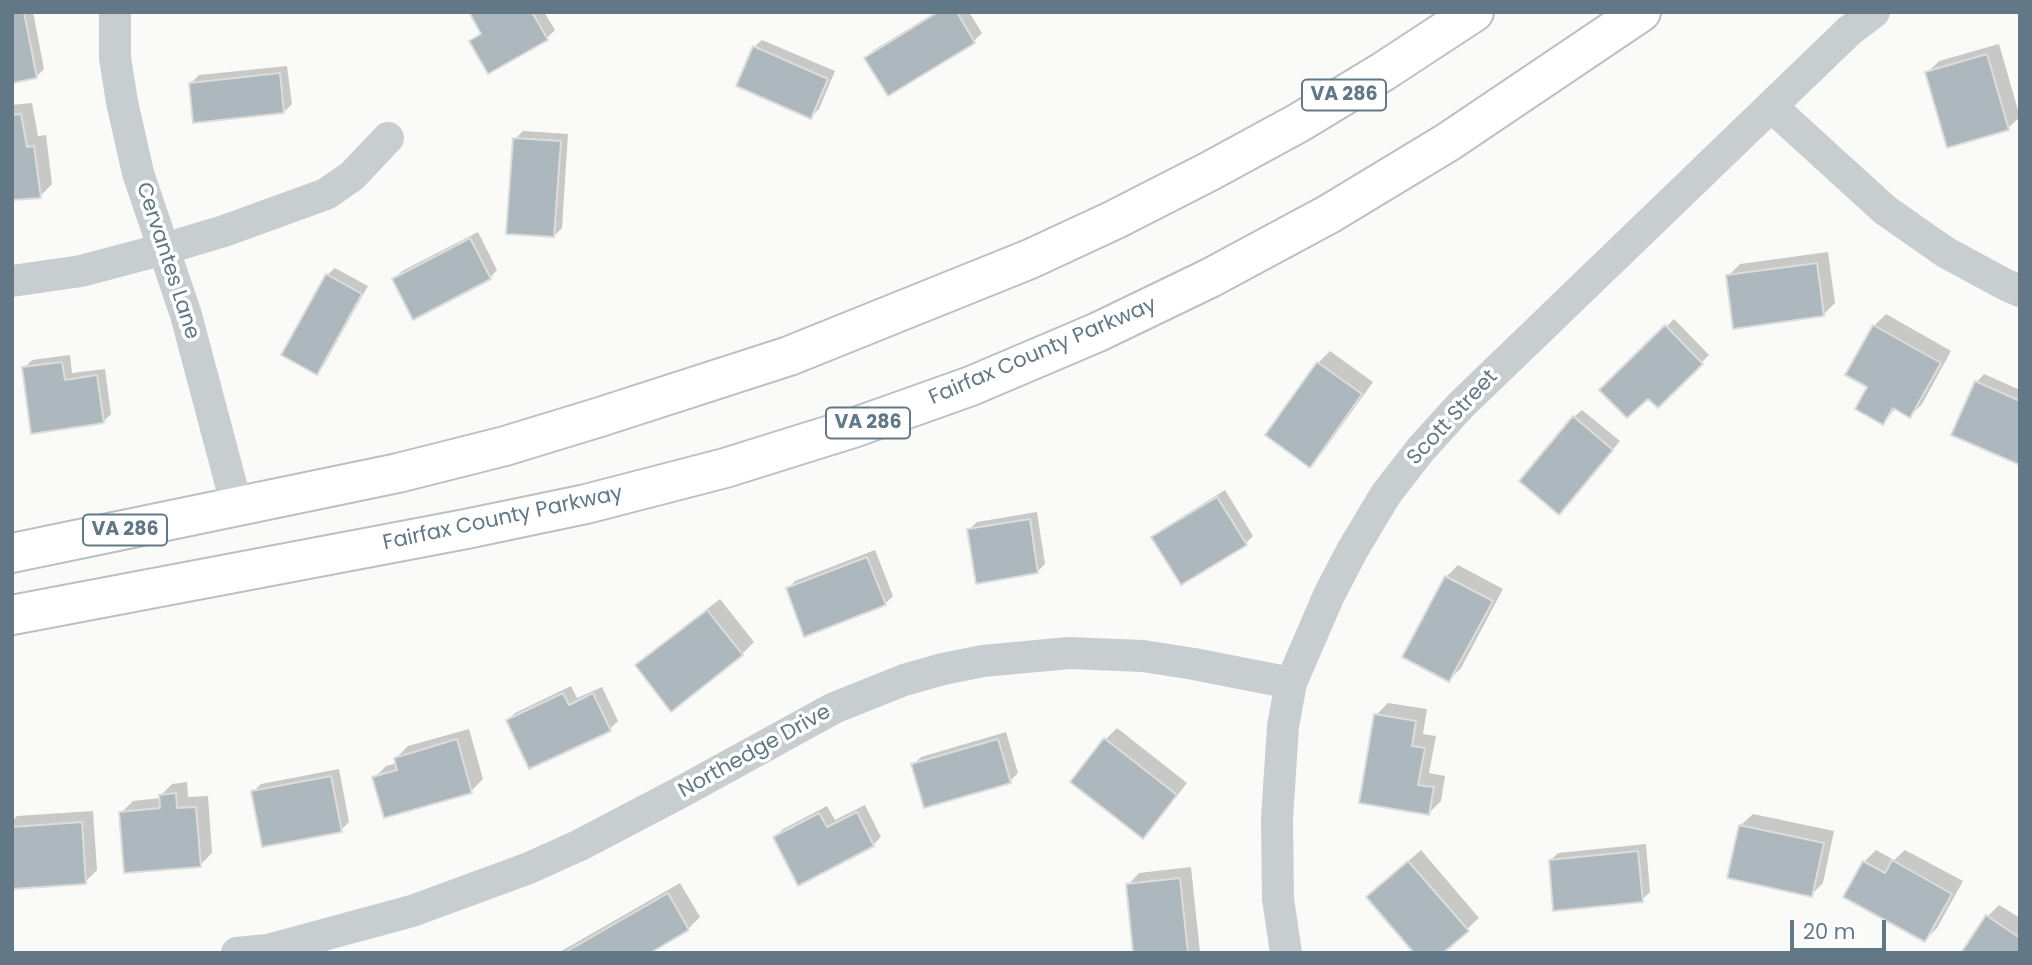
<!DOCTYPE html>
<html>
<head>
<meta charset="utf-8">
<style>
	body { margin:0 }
	#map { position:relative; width:2032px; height:965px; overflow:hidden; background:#fafaf8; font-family:Poppins,sans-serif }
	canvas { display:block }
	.frame { position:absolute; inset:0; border:14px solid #627886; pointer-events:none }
	.scale { position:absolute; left:1790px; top:920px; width:96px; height:32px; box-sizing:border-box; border:4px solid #627886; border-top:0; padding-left:9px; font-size:21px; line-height:24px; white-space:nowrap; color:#627886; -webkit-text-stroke:5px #fff; paint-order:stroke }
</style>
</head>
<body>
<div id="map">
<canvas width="2032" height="965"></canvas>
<div class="frame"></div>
<div class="scale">20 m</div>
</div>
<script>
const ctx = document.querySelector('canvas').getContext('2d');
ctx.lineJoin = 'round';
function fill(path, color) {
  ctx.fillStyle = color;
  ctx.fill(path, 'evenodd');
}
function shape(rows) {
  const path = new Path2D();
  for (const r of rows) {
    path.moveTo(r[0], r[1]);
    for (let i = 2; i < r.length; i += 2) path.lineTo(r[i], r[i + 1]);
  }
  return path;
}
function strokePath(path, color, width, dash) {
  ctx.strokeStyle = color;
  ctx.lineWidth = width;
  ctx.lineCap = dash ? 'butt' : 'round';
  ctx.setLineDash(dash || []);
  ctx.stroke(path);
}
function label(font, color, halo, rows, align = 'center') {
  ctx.font = font + ' Poppins,sans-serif';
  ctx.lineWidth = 7;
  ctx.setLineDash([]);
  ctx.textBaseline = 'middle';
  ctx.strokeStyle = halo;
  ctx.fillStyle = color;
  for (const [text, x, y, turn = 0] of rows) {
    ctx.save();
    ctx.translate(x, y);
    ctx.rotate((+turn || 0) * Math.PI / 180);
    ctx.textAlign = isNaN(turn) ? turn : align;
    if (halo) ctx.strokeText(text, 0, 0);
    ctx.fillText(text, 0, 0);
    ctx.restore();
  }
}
fill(shape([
	[12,12,33,12,44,69,36,77],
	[471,12,544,12,555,30,547,38,471,41,482,32],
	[936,12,969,12,982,33,974,41,888,94,866,58,874,50],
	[762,40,835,71,819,109,811,117,754,47],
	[1999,44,2020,117,2008,128,1927,73,1939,61],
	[287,66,292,104,284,112,191,83,199,75],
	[32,103,38,136,46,135,52,184,40,196,12,198,12,105],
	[523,131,568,134,562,228,554,236,515,139],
	[478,232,497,270,490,278,394,279,402,271],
	[1828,252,1835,303,1823,315,1728,276,1740,264],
	[335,268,368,286,324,365,317,373,327,275],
	[1886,314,1951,351,1922,404,1910,416,1896,408,1883,423,1870,387,1874,326],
	[1674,319,1709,355,1658,406,1648,396,1602,390],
	[1330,351,1373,382,1322,453,1310,465,1318,363],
	[70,355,72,373,105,369,111,414,103,422,24,368,32,360],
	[1984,374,2020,390,2020,463,1977,382],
	[1582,410,1620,441,1567,505,1574,417],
	[1225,490,1253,536,1246,543,1154,537,1161,530],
	[1037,512,1045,564,1037,572,969,530,977,522],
	[875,550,893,596,885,604,788,589,795,581],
	[1458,565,1503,589,1461,668,1449,680,1446,577],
	[720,599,754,642,742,654,638,666,649,654],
	[571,686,577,698,602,687,618,721,610,729,508,720,515,713],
	[1388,703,1427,709,1423,734,1436,736,1429,773,1445,776,1441,801,1429,813,1376,715],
	[1117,728,1187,783,1154,825,1142,837,1105,740],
	[469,729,483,779,471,791,374,778,386,766,397,763,396,758,408,746],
	[1006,732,1018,773,1010,781,913,765,921,757],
	[339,769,349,822,341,830,253,792,261,784],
	[187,782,188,797,208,796,212,853,200,865,121,813,133,801,161,798,160,796,172,784],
	[865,805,881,837,873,845,775,837,783,829,827,806,835,820],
	[93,811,97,870,85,882,12,887,12,821,17,816],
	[1753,814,1834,831,1823,883,1811,895,1741,825],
	[1646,844,1650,892,1642,900,1550,861,1558,853],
	[1421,850,1479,918,1467,929,1380,886],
	[1876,850,1894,860,1905,850,1963,881,1937,928,1925,940,1864,862],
	[1191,867,1200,952,1135,953,1128,885,1139,873],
	[680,883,700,917,688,929,646,953,558,953],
	[1999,905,2020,918,2020,953,1988,916]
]), '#0003');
const building = shape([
	[12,12,24,12,37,78,12,83,12,12],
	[469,12,532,12,548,40,488,74,469,41,481,34,469,12],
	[938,12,957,12,975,43,888,96,864,58,938,12],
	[753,46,828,79,811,119,736,86,753,46],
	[1987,54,2009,130,1947,148,1925,72,1987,54],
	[280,73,284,113,193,123,189,83,280,73],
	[21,114,27,147,34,146,41,198,12,200,12,115,21,114],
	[513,138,561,141,554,237,506,234,513,138],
	[470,238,491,279,413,320,392,279,470,238],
	[1817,263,1824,316,1733,329,1726,275,1817,263],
	[326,274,362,294,317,375,281,355,326,274],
	[1665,325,1703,364,1658,408,1648,399,1627,418,1599,390,1665,325],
	[1873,325,1941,363,1910,418,1893,408,1883,425,1855,409,1867,387,1845,375,1873,325],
	[62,362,65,380,97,375,104,423,31,434,22,367,62,362],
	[1317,362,1362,394,1310,468,1265,435,1317,362],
	[1975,381,2020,401,2020,465,1951,435,1975,381],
	[1573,416,1613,450,1559,515,1519,481,1573,416],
	[1217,497,1247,545,1181,585,1151,537,1217,497],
	[1030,519,1038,573,976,584,967,529,1030,519],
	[867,557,886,605,804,637,786,588,867,557],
	[1445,576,1493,601,1449,682,1402,657,1445,576],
	[707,610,743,655,671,712,635,665,707,610],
	[563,693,569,705,593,693,611,731,529,769,506,720,563,693],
	[1374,714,1416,721,1412,746,1425,748,1418,785,1434,787,1429,815,1359,803,1374,714],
	[1104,738,1177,795,1143,839,1070,782,1104,738],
	[457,739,472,793,384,818,372,777,397,770,394,758,457,739],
	[998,739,1011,783,924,808,911,764,998,739],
	[331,776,342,832,262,847,251,791,331,776],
	[176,793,177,808,196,807,201,867,124,873,119,812,160,808,159,795,176,793],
	[857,812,874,846,798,886,773,837,819,813,827,827,857,812],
	[82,822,86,884,12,889,12,827,82,822],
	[1739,825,1824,843,1812,897,1727,878,1739,825],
	[1638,851,1643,902,1553,911,1549,860,1638,851],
	[1892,860,1952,894,1925,942,1843,897,1863,861,1885,873,1892,860],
	[1408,861,1469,931,1443,953,1414,953,1366,897,1408,861],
	[1180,878,1188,953,1133,953,1126,884,1180,878],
	[668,893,689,930,650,953,564,953,668,893],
	[1986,915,2020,938,2020,953,1961,953,1986,915]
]);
fill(building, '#adb8be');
strokePath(building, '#dcdcda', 2);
const highway = shape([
	[12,553,398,473,505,446,600,417,789,356,1030,259,1114,220,1210,171,1300,122,1384,71,1474,12],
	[12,615,466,529,586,504,725,468,853,428,971,386,1098,332,1210,278,1329,214,1448,142,1641,12]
]);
strokePath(highway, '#bcc0c3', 42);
strokePath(shape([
	[115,12,115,58,122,102,138,173,186,315,237,507],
	[1772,107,1885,210,1945,252,2006,285,2020,291],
	[12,281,81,271,164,249,224,231,326,194,352,176,388,138],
	[237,953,268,950,412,911,529,868,580,845,681,792,834,708,904,680,943,669,983,661,1069,653,1143,656,1194,664,1291,683],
	[1286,953,1278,899,1277,819,1283,726,1291,683,1329,595,1353,549,1386,494,1421,449,1460,406,1849,31,1874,12]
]), '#c8cdd0', 32);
strokePath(highway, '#fff', 38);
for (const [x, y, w] of [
	[1344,95,84],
	[868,423,84],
	[125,530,84]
]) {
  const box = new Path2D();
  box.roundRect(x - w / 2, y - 15.5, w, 31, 5);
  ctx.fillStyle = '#fff';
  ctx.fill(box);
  strokePath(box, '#627886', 2);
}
label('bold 19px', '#627886', null, [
	["VA 286",1344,95],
	["VA 286",868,423],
	["VA 286",125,530]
]);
label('21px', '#627886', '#fff', [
	["Cervantes Lane",167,261,72],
	["Fairfax County Parkway",1043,352,-23],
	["Scott Street",1453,418,-47],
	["Fairfax County Parkway",503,519,-12],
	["Northedge Drive",755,752,-29]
]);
</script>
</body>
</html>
